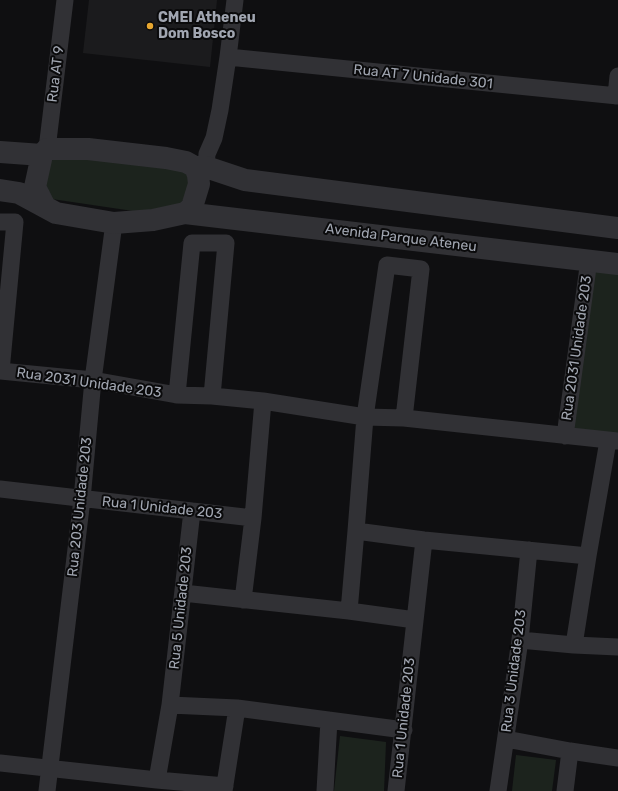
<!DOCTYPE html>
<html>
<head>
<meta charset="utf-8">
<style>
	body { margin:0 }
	canvas { display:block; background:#0f0f11 }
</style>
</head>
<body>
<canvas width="618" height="791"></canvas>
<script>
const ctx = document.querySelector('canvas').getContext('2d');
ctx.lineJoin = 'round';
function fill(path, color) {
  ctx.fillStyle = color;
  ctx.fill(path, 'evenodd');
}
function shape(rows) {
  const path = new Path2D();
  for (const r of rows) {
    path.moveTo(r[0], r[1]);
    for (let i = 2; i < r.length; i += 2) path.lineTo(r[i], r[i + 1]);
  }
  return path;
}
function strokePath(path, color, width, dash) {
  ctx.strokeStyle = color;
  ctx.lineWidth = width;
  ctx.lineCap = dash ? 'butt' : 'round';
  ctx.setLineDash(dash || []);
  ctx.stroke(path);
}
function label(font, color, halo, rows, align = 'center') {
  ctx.font = font + ' Rubik,sans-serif';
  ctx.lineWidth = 4;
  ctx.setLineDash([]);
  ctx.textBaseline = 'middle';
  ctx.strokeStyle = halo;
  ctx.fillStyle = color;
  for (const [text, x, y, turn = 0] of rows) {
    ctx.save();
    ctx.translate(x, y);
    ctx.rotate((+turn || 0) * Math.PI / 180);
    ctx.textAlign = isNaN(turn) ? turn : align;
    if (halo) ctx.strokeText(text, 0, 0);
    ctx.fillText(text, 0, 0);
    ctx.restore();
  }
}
fill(shape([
	[89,0,217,0,210,67,83,53]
]), '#1b1b1d');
fill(shape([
	[58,155,177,164,186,172,192,187,176,210,133,211,52,199,45,183,51,161],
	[596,267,618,270,618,436,573,431],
	[340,736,386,742,384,791,334,791],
	[516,755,556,760,552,791,512,791]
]), '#1c231d');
strokePath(shape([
	[228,57,618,96],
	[616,96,618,76],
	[47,149,65,0],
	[206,167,207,154,214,138,220,110,228,57,235,0],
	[0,222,15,222,1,371],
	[0,371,93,380,177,395,212,396,263,401,365,417,404,418,618,441],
	[177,395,192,243,226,243,212,396],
	[565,436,589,260],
	[0,489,253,518],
	[356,531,424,540,588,556],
	[183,593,349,611,415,620],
	[243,600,253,518,263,401],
	[349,611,356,531,365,417,387,265,421,269,404,418],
	[520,640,574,645,618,647],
	[574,645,588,556,608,441],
	[170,705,237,708,404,730],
	[506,739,570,751,618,758],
	[0,763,157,780,225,786],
	[157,780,170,705,192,511],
	[47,791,82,499,93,380,114,223],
	[224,791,237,708],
	[325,791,329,720],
	[396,791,424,540],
	[498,791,520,640,529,550],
	[565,791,570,751]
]), '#313135', 17);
strokePath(shape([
	[0,152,42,155],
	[195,167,206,167,245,180,618,228],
	[0,190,19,193,56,213,114,223,153,220,185,213,192,207,199,184,198,175,195,167,186,162,166,158,88,149,47,149,42,155,35,187,45,207],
	[185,213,618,264]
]), '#313135', 22);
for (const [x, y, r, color] of [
	[150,26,4,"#e8a730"]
]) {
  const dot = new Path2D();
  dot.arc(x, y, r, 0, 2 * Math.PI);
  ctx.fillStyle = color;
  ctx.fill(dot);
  strokePath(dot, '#0a0a0b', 1.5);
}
label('bold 14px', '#a1a6b1', '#0a0a0b', [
	["CMEI Atheneu",158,18],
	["Dom Bosco",158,34]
], 'left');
label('14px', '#a1a6b1', '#0a0a0b', [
	["Rua AT 9",56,74,-83],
	["Rua AT 7 Unidade 301",423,77,6],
	["Avenida Parque Ateneu",401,238,7],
	["Rua 2031 Unidade 203",577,348,-82],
	["Rua 2031 Unidade 203",89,383,8],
	["Rua 203 Unidade 203",80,507,-84],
	["Rua 1 Unidade 203",162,508,6],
	["Rua 5 Unidade 203",181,608,-84],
	["Rua 3 Unidade 203",514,671,-83],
	["Rua 1 Unidade 203",404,718,-84]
]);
</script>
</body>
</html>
